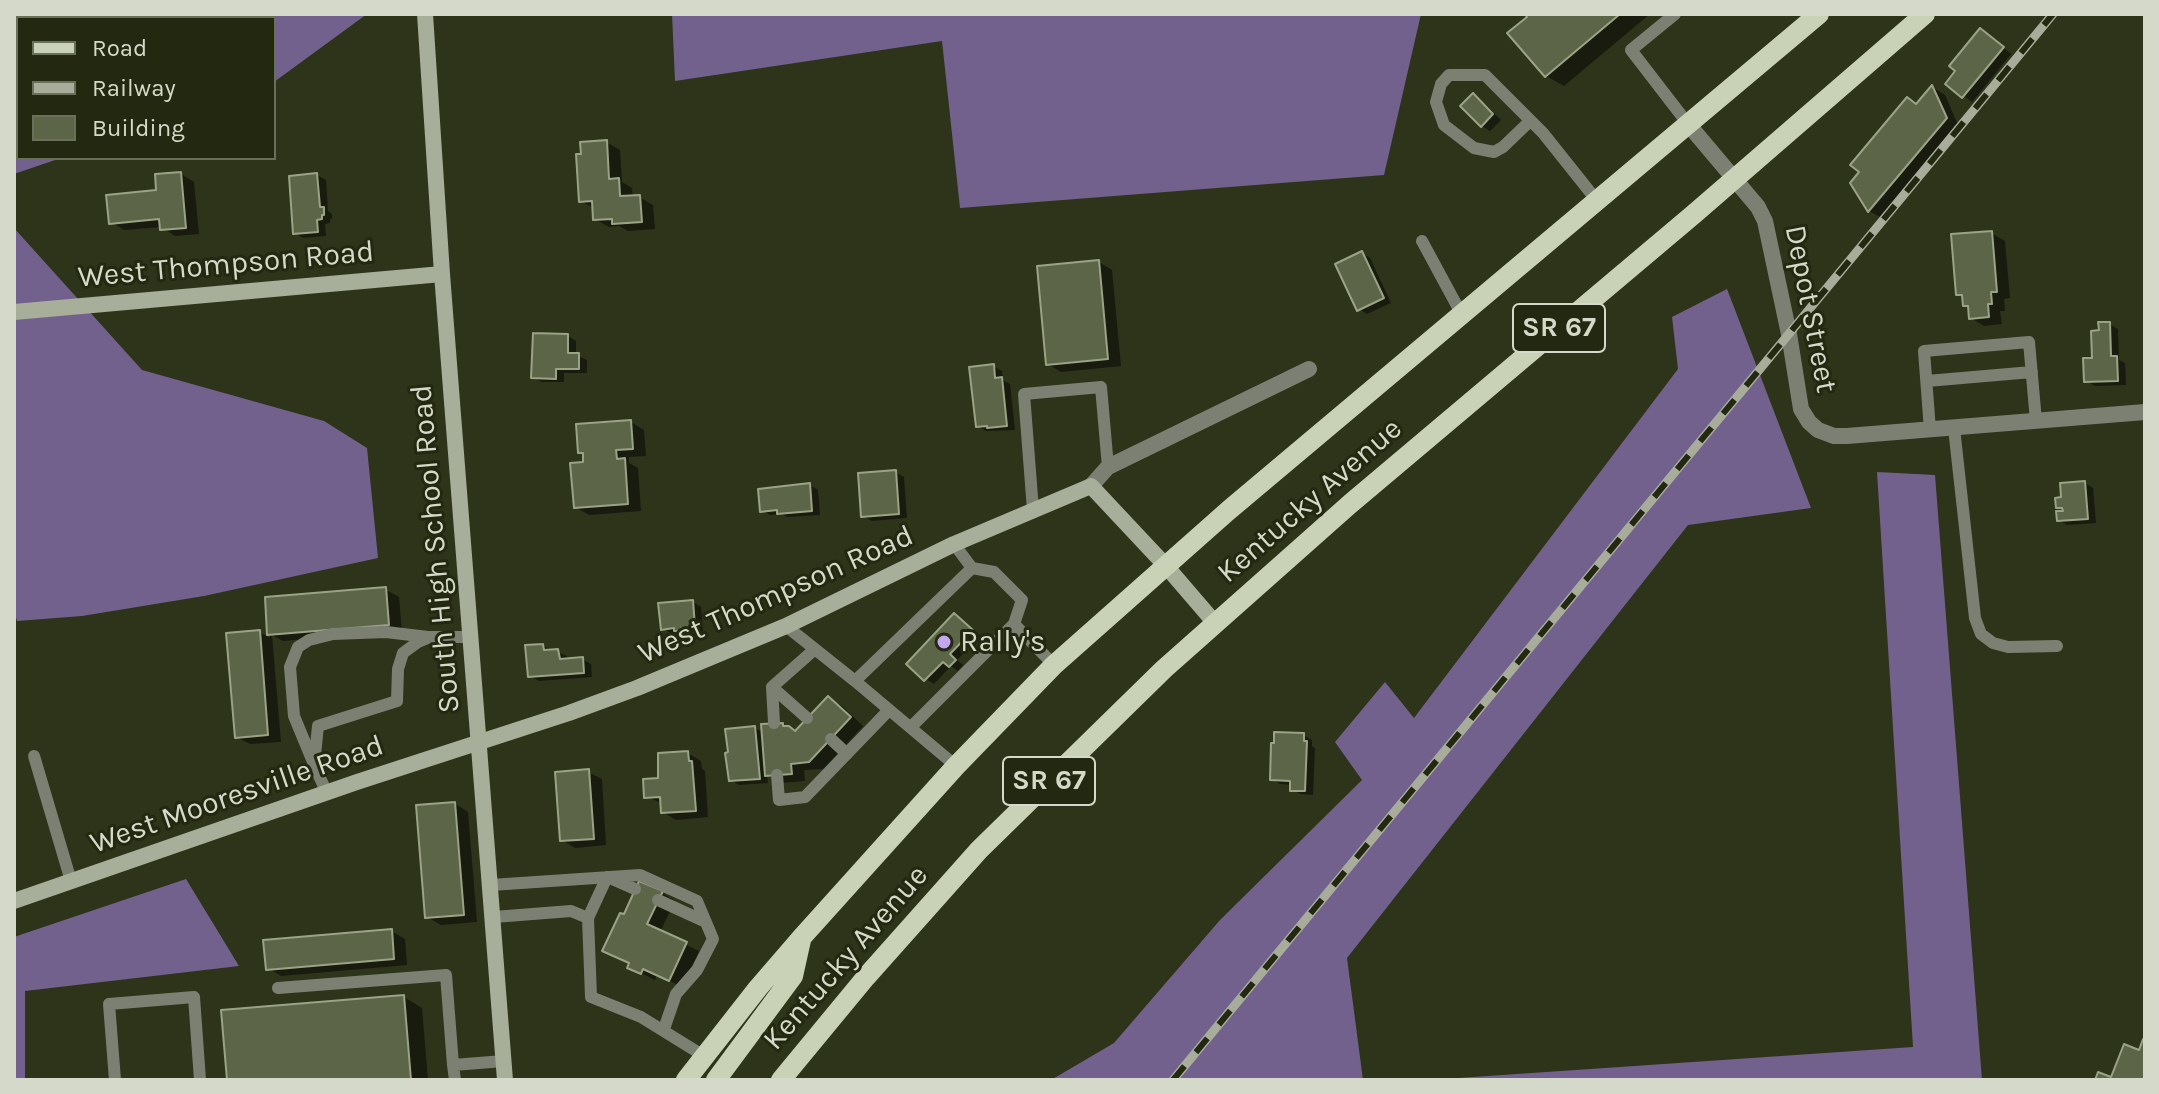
<!DOCTYPE html>
<html>
<head>
<meta charset="utf-8">
<style>
	body { margin:0 }
	#map { position:relative; width:2159px; height:1094px; overflow:hidden; background:#2d341a; font-family:Karla,sans-serif }
	canvas { display:block }
	.frame { position:absolute; inset:0; border:16px solid #d4d9c9; pointer-events:none }
	.legend { position:absolute; left:16px; top:16px; width:260px; height:144px; box-sizing:border-box; background:#232910; border:2px solid #6a6f5a; margin:0; padding:10px 14px; list-style:none; font-size:24px; color:#d4d9c9 }
	.legend li { display:flex; align-items:center; gap:16px; height:40px }
	.legend b { width:40px; border:2px solid #6a6f5a }
</style>
</head>
<body>
<div id="map">
<canvas width="2159" height="1094"></canvas>
<div class="frame"></div>
<ul class="legend">
<li><b style="height:10px;background:#c9d1b6"></b>Road</li>
<li><b style="height:10px;background:#a8ad9b"></b>Railway</li>
<li><b style="height:22px;background:#5d6549"></b>Building</li>
</ul>
</div>
<script>
const ctx = document.querySelector('canvas').getContext('2d');
ctx.lineJoin = 'round';
function fill(path, color) {
  ctx.fillStyle = color;
  ctx.fill(path, 'evenodd');
}
function shape(rows) {
  const path = new Path2D();
  for (const r of rows) {
    path.moveTo(r[0], r[1]);
    for (let i = 2; i < r.length; i += 2) path.lineTo(r[i], r[i + 1]);
  }
  return path;
}
function strokePath(path, color, width, dash) {
  ctx.strokeStyle = color;
  ctx.lineWidth = width;
  ctx.lineCap = dash ? 'butt' : 'round';
  ctx.setLineDash(dash || []);
  ctx.stroke(path);
}
function label(font, color, halo, rows, align = 'center') {
  ctx.font = font + ' Karla,sans-serif';
  ctx.lineWidth = 6;
  ctx.setLineDash([]);
  ctx.textBaseline = 'middle';
  ctx.strokeStyle = halo;
  ctx.fillStyle = color;
  for (const [text, x, y, turn = 0] of rows) {
    ctx.save();
    ctx.translate(x, y);
    ctx.rotate((+turn || 0) * Math.PI / 180);
    ctx.textAlign = isNaN(turn) ? turn : align;
    if (halo) ctx.strokeText(text, 0, 0);
    ctx.fillText(text, 0, 0);
    ctx.restore();
  }
}
fill(shape([
	[48,14,367,14,274,82,274,18,40,18],
	[672,14,1421,14,1384,175,960,208,942,41,675,81],
	[14,28,18,28,18,158,61,158,14,174],
	[14,228,142,370,324,421,367,448,378,558,204,596,82,616,17,621,14,610],
	[1727,289,1811,508,1688,525,1347,958,1363,1080,1051,1080,1114,1043,1220,920,1362,780,1335,742,1385,682,1414,718,1678,369,1672,317],
	[1877,472,1935,475,1982,1080,1429,1080,1913,1047],
	[186,879,239,966,25,991,25,1080,14,1080,14,937]
]), '#72618c');
fill(shape([
	[1527,14,1650,14,1564,86,1546,76,1530,17],
	[1989,35,2011,54,1972,102,1948,84],
	[1932,87,1945,95,1959,127,1882,218,1869,211,1853,183],
	[1473,96,1482,101,1501,120,1490,131,1482,126],
	[606,142,620,150,622,182,632,188,633,197,639,197,653,205,655,229,628,231,619,226,609,227,595,219,595,209,581,201],
	[181,174,194,182,199,234,175,236,162,227,124,230,111,222,159,192],
	[317,175,326,180,328,211,332,214,332,219,330,219,330,223,325,224,326,236,303,238,295,233],
	[1991,233,2005,241,2010,298,2004,299,2005,311,2000,311,2002,324,1984,326,1971,318,1970,308,1965,305,1964,297,1958,294],
	[1362,253,1370,258,1391,303,1367,314,1359,309],
	[1099,262,1112,270,1121,366,1061,372,1048,364],
	[2109,324,2118,329,2119,360,2125,363,2126,385,2095,386,2086,381,2094,360,2101,332],
	[568,336,576,341,576,355,587,360,587,373,564,373,564,382,542,382,533,377],
	[993,366,1002,371,1003,380,1010,384,1015,430,986,431,978,426],
	[631,422,644,430,646,456,629,457,629,463,638,468,641,511,589,515,575,507,586,464,585,455,580,452],
	[895,472,904,477,907,518,872,521,863,516],
	[2085,483,2093,488,2096,523,2067,525,2059,520,2067,512,2058,507],
	[810,485,818,490,820,515,787,517,782,514,770,515,761,510],
	[386,590,399,597,402,631,283,641,272,635,281,742,250,744,236,737,259,632,270,638,267,599],
	[693,602,701,607,703,631,689,632,689,635,685,635,680,632,671,633,662,628],
	[955,615,963,620,980,636,957,660,963,665,958,671,951,666,934,684,926,679],
	[543,646,567,656,567,661,582,659,591,664,592,677,539,681,530,676],
	[829,698,842,706,863,726,823,769,804,770,805,781,780,783,767,775,768,783,739,785,731,780,755,728,764,733,782,725,796,732],
	[1303,735,1312,740,1312,746,1315,748,1313,795,1300,794,1292,789,1292,785,1280,784,1272,779],
	[688,753,701,761,702,769,705,771,708,817,676,820,663,812,663,804,646,796],
	[588,772,602,779,606,845,575,848,562,840],
	[455,804,468,812,477,922,441,925,427,917],
	[662,893,675,901,660,932,699,951,683,987,657,975,655,980,629,967,631,964,618,958,625,917],
	[391,931,405,939,407,965,281,976,268,968],
	[404,997,422,1008,428,1080,229,1080]
]), '#0007');
const building = shape([
	[1525,14,1620,14,1545,77,1507,33,1527,17,1525,14],
	[1980,28,2004,47,1962,98,1945,84,1955,71,1949,66,1980,28],
	[1932,85,1947,118,1868,212,1850,183,1859,172,1850,165,1907,97,1916,104,1932,85],
	[1473,93,1493,114,1481,127,1460,106,1473,93],
	[607,140,609,179,619,178,620,196,640,195,642,222,612,224,612,219,593,220,592,201,579,202,576,154,581,154,580,142,607,140],
	[181,172,186,228,160,230,159,219,109,224,106,195,156,190,155,174,181,172],
	[317,173,320,207,324,207,324,215,322,215,322,219,317,220,318,232,293,234,289,176,317,173],
	[1992,231,1997,292,1991,292,1992,304,1988,304,1989,317,1969,319,1968,306,1963,306,1962,295,1956,295,1951,234,1992,231],
	[1362,251,1384,298,1357,311,1335,264,1362,251],
	[1099,260,1108,359,1046,365,1037,266,1099,260],
	[2098,322,2110,322,2111,356,2117,356,2118,381,2084,382,2083,358,2092,358,2091,331,2099,330,2098,322],
	[533,333,568,334,568,353,579,353,579,369,556,369,556,379,531,378,533,333],
	[994,364,995,378,1002,377,1007,426,987,428,987,426,976,427,969,367,994,364],
	[631,420,633,449,616,450,617,459,625,458,628,504,574,508,570,463,583,462,583,453,578,453,576,424,631,420],
	[896,470,899,514,861,517,858,473,896,470],
	[2085,481,2088,519,2057,521,2056,511,2063,511,2062,508,2056,508,2055,498,2061,497,2060,483,2085,481],
	[810,483,812,511,777,514,777,510,760,512,758,489,810,483],
	[386,587,389,625,267,635,265,597,386,587],
	[693,600,695,627,681,628,681,631,674,631,674,628,661,630,658,603,693,600],
	[954,613,973,630,950,654,956,660,949,667,943,662,924,681,906,664,954,613],
	[260,630,268,735,235,738,226,633,260,630],
	[543,644,544,650,558,649,560,659,583,657,584,673,528,677,525,645,543,644],
	[828,696,851,717,809,762,791,764,792,774,765,776,761,724,783,723,783,726,789,726,795,731,828,696],
	[755,726,760,779,729,781,725,753,728,752,725,729,755,726],
	[1274,732,1304,733,1304,741,1307,741,1305,791,1290,791,1290,781,1270,780,1271,743,1274,743,1274,732],
	[688,751,689,761,692,761,696,811,661,813,660,797,644,798,643,779,658,778,658,753,688,751],
	[589,769,594,839,560,841,555,772,589,769],
	[455,802,464,915,425,918,416,805,455,802],
	[639,881,663,891,647,924,687,942,669,981,643,969,641,974,627,968,629,963,602,951,620,913,624,914,639,881],
	[392,929,394,959,266,970,263,940,392,929],
	[404,995,411,1080,227,1080,221,1010,404,995],
	[2143,1039,2145,1040,2145,1080,2095,1080,2098,1072,2111,1077,2124,1044,2139,1050,2143,1039]
]);
fill(building, '#5d6549');
strokePath(building, '#9aa385', 2);
strokePath(shape([
	[1675,14,1631,50,1688,124],
	[1530,121,1503,147,1494,152,1474,148,1444,125,1436,102,1441,84,1449,75,1485,75,1543,133,1598,202],
	[1422,241,1462,315],
	[1927,381,2032,372],
	[1954,428,1975,618,1981,634,1993,643,2008,647,2057,646],
	[1930,430,1924,351,2029,342,2036,421],
	[1033,510,1024,394,1101,387,1108,467],
	[1014,624,1054,665],
	[786,626,855,681,956,766],
	[855,681,972,568],
	[772,687,807,718],
	[774,723,772,687,815,649],
	[911,727,1014,624,1022,600,994,572,972,568,954,544],
	[831,739,847,754],
	[34,756,71,881],
	[313,762,294,716,290,667,298,647,309,640,333,634,386,632,428,637],
	[777,775,779,800,805,797,889,710],
	[327,793,314,765,318,726,397,701,398,669,403,653,418,642,430,637,471,637],
	[607,877,588,918,591,997,641,1017,704,1056],
	[610,878,635,889],
	[491,885,640,875,697,901,713,939,697,970,676,994,664,1029],
	[658,900,706,922],
	[494,917,571,911,588,918],
	[278,988,446,975,453,1065],
	[115,1080,109,1004,194,997,200,1080],
	[455,1080,453,1065,504,1061]
]), '#7c8073', 12);
strokePath(shape([
	[1688,124,1758,207,1765,221,1789,334,1801,409,1809,422,1818,430,1834,436,1847,436,2145,412],
	[1091,486,1108,467,1309,369]
]), '#7c8073', 16);
strokePath(shape([
	[425,14,442,274,505,1080],
	[14,312,442,274],
	[14,901,357,782,569,713,637,688,786,626,954,544,1091,486,1166,566,1215,623]
]), '#a7ae99', 16);
strokePath(shape([
	[686,1080,758,988,802,937,956,766,1054,665,1229,510,1819,14],
	[716,1080,793,976,801,940],
	[781,1080,866,977,979,850,1164,669,1350,504,1694,214,1925,14]
]), '#c9d1b6', 20);
const rail = shape([
	[1173,1080,2053,14]
]);
strokePath(rail, '#a8ad9b', 9);
strokePath(rail, '#232910', 6, [18]);
for (const [x, y, r, color] of [
	[944,642,8,"#c4a7f1"]
]) {
  const dot = new Path2D();
  dot.arc(x, y, r, 0, 2 * Math.PI);
  ctx.fillStyle = color;
  ctx.fill(dot);
  strokePath(dot, '#232910', 3);
}
for (const [x, y, w] of [
	[1559,328,92],
	[1049,781,92]
]) {
  const box = new Path2D();
  box.roundRect(x - w / 2, y - 24, w, 48, 6);
  ctx.fillStyle = '#232910';
  ctx.fill(box);
  strokePath(box, '#d4d9c9', 2);
}
label('bold 28px', '#d4d9c9', null, [
	["SR 67",1559,328],
	["SR 67",1049,781]
]);
label('30px', '#d4d9c9', '#232910', [
	["West Thompson Road",226,265,-5],
	["Depot Street",1810,309,79],
	["Kentucky Avenue",1310,501,-41],
	["South High School Road",436,549,-95],
	["West Thompson Road",776,595,-24],
	["West Mooresville Road",237,795,-19],
	["Kentucky Avenue",846,958,-49]
]);
label('30px', '#d4d9c9', '#232910', [
	["Rally's",960,642]
], 'left');
</script>
</body>
</html>
